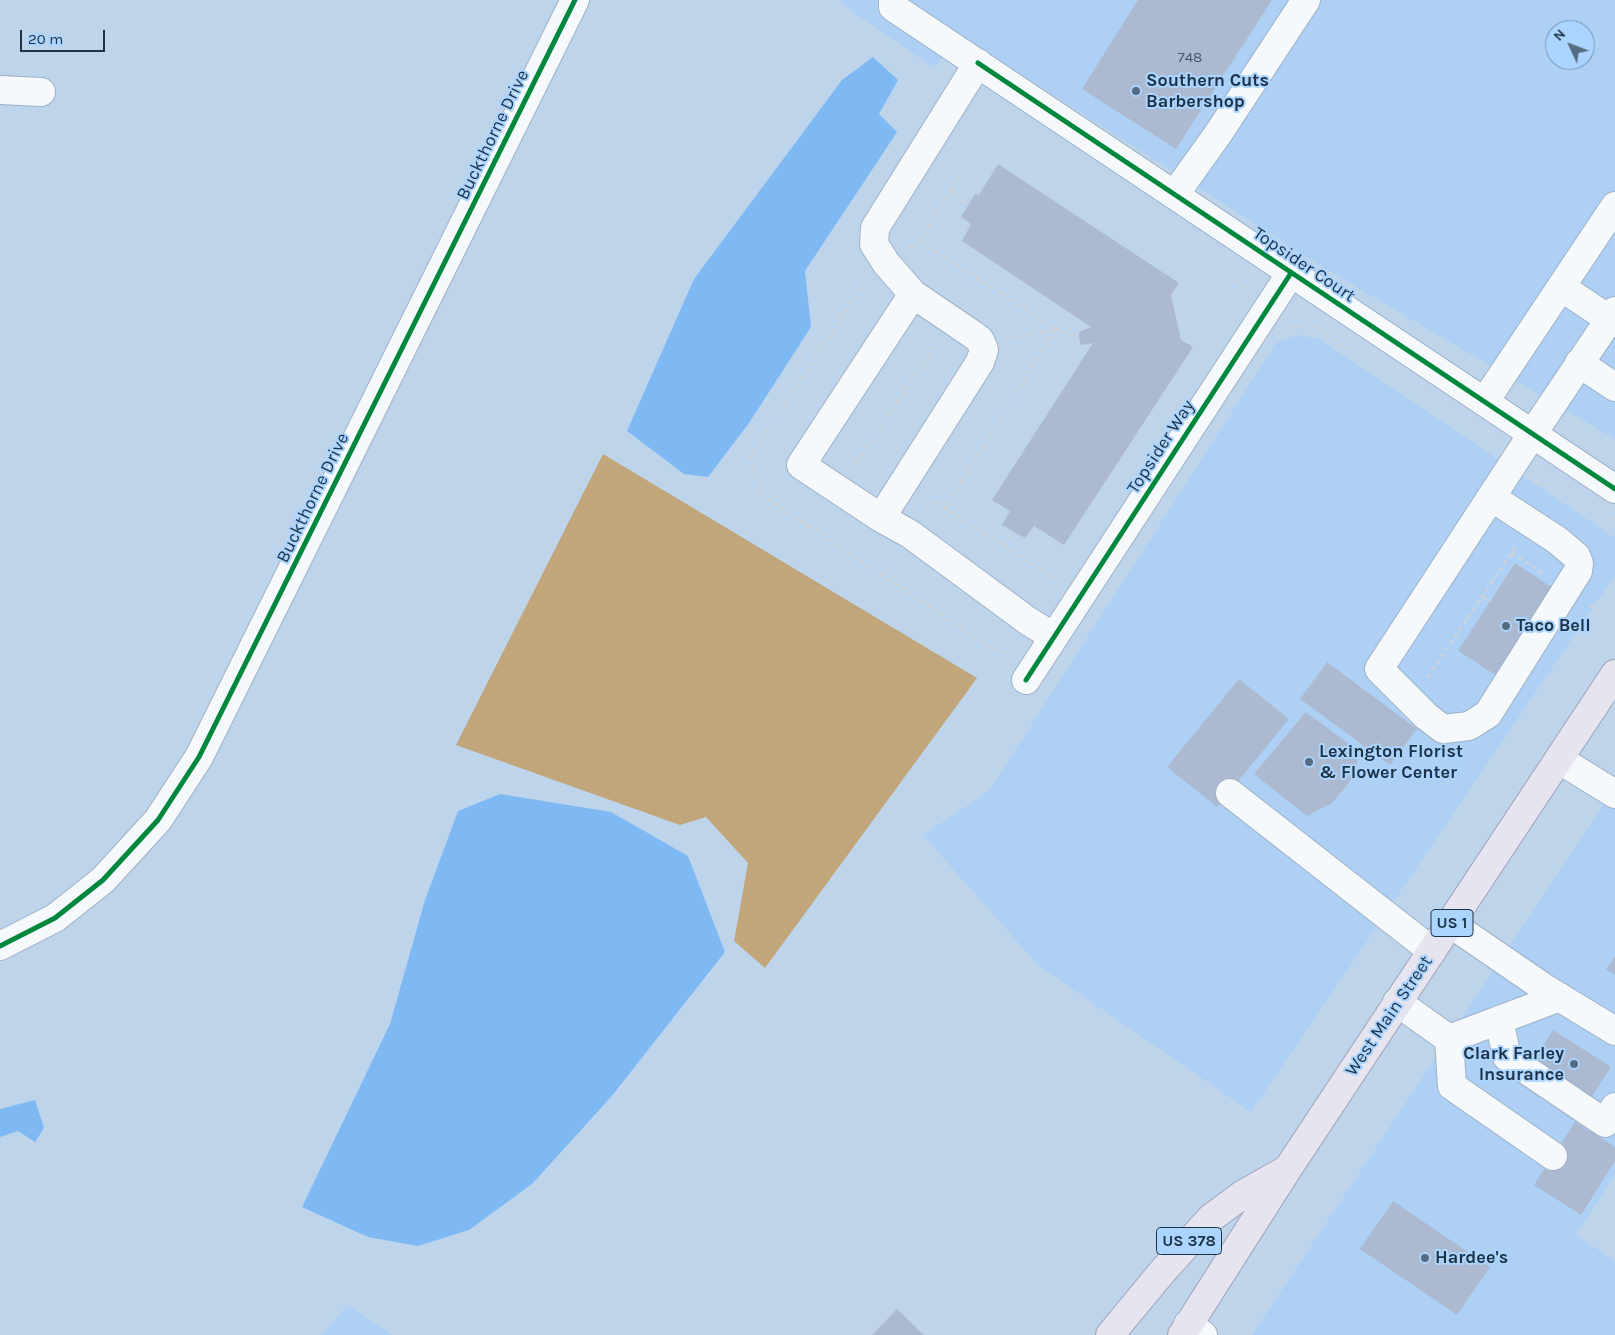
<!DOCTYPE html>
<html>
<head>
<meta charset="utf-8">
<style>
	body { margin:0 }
	#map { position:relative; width:1615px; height:1335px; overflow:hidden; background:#bed4eb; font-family:Karla,sans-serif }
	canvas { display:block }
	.north { position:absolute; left:1545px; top:20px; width:50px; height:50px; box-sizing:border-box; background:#abd4fe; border:1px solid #7293b5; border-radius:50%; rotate:313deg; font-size:14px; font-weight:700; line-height:20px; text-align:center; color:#1d3247 }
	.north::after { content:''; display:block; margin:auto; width:18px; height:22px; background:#556b80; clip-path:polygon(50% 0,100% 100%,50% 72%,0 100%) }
	.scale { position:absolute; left:20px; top:30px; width:85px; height:22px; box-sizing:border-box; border:2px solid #1d3247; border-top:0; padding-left:6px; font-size:15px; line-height:18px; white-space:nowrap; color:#1d3247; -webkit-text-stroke:4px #abd4fe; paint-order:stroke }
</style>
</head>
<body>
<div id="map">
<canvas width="1615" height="1335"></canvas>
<div class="north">N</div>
<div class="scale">20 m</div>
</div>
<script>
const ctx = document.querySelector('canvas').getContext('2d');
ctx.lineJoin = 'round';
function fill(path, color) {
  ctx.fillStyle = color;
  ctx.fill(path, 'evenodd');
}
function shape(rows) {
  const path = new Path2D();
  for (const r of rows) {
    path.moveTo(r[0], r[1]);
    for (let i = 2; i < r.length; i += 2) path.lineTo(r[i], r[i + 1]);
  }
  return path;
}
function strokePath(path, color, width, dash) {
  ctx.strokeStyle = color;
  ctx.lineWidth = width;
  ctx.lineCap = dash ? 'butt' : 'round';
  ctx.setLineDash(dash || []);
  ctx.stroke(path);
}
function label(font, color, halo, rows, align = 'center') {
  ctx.font = font + ' Karla,sans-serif';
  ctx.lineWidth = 4;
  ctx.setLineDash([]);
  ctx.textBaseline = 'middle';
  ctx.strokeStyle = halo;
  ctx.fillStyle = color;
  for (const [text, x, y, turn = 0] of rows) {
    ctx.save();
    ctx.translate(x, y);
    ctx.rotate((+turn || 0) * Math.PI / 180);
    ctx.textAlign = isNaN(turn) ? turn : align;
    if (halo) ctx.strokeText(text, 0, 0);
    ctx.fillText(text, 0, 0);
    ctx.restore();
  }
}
fill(shape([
	[841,0,1615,0,1615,439,1321,266,958,34,934,68,839,2],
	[1555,30,1585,30,1585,60,1555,60],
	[1298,335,1319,339,1615,538,1615,575,1251,1112,1039,966,923,835,989,791,1276,343],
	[1615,787,1615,1174,1576,1235,1615,1261,1615,1335,1252,1335],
	[347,1305,392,1335,322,1335]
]), '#add0f4');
fill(shape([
	[603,454,977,678,765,968,734,941,748,863,706,817,680,825,456,745]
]), '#c1a67b');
fill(shape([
	[873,57,898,80,879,114,897,132,805,271,811,327,749,423,708,477,684,474,627,431,694,279,842,80],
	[500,794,611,812,688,856,725,952,611,1097,532,1184,469,1230,418,1246,368,1237,302,1207,390,1024,425,900,458,811],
	[35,1100,44,1128,35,1142,18,1131,0,1137,0,1109]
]), '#7eb9f4');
fill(shape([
	[1138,0,1272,0,1176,149,1082,89],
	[998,164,1179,283,1171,295,1181,340,1193,347,1064,545,1034,526,1025,538,1002,525,1010,511,992,500,1093,343,1081,345,1079,337,1079,332,1091,327,962,241,971,224,961,217,975,194,979,195],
	[1515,563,1559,592,1502,679,1458,651],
	[1327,662,1417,729,1390,765,1300,699],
	[1239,679,1289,719,1217,807,1167,767],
	[1306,712,1357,750,1357,765,1348,784,1332,803,1307,816,1254,774],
	[1615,956,1615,975,1606,969],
	[1553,1030,1611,1067,1590,1099,1533,1062],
	[1575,1122,1615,1147,1615,1161,1581,1215,1534,1185],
	[1393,1201,1490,1267,1457,1315,1360,1249],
	[897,1309,924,1335,872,1335]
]), '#acbad1');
const minor = shape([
	[893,0,893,7,1615,489],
	[0,90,41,92],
	[1175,194,1218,134,1306,0],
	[1561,287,1609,319],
	[913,294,886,263,874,244,875,228,978,63],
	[1579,363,1615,387],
	[1485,401,1615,206],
	[1491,497,1557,540,1576,556,1579,563,1578,571,1488,714,1469,726,1443,729,1426,716,1379,669,1533,433,1615,311],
	[881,518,980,362,984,350,980,340,972,334,913,294,801,465,881,518,910,534,1028,621,1054,637],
	[1026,680,1291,273],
	[1560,760,1615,794],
	[1230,793,1432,951],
	[1451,924,1546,989,1615,1031],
	[0,946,55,918,103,880,158,820,199,757,575,0],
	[1397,1002,1449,1039,1452,1086,1553,1156],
	[1499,1020,1507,1057,1605,1123,1615,1107],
	[1449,1039,1560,997],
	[1188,1324,1203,1335]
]);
const major = shape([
	[1110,1335,1162,1272,1211,1218,1242,1195,1286,1170],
	[1182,1335,1287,1170,1615,674]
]);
strokePath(minor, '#9eb1c6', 30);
strokePath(major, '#9ea2ba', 30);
strokePath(shape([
	[951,190,968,204],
	[920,241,963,170],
	[909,248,920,241,1056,329,945,508,1057,580],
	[1237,279,1244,292],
	[865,282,750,457,762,495,987,645,1009,655],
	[967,296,978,278],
	[1290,327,1313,325,1353,351],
	[1009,338,1056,329,1079,337],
	[857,463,936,343],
	[1534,482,1555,484],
	[925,509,933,500,945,508],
	[1609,518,1615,522],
	[1004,545,1013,531],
	[1512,553,1544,574],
	[882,575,894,558],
	[1483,597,1491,602],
	[1590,605,1604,615],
	[1428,677,1516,546]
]), '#ccd2da', 3, [4, 4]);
strokePath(minor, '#f5f9fc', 28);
strokePath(major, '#e5e4ef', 28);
strokePath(shape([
	[978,63,1615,489],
	[1026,680,1291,273],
	[0,946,55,918,103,880,158,820,199,757,575,0]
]), '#00873e', 5);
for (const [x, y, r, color] of [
	[1136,91,5,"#556b80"],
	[1506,626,5,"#556b80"],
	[1309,762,5,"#556b80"],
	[1574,1064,5,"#556b80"],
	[1425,1258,5,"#556b80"]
]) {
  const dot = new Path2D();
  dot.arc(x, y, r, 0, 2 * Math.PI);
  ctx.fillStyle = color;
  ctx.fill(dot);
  strokePath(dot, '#abd4fe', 2);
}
label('15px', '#46596e', null, [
	["748",1190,58]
]);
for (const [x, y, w] of [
	[1452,923,42],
	[1189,1241,65]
]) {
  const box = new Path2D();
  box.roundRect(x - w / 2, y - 13.5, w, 27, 4);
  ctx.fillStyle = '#abd4fe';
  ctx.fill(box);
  strokePath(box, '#1d3247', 1);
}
label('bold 16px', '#1d3247', null, [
	["US 1",1452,923],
	["US 378",1189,1241]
]);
label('bold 18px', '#1d3247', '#abd4fe', [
	["Southern Cuts",1146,81],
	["Barbershop",1146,102],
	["Taco Bell",1516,626],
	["Lexington Florist",1319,752],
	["& Flower Center",1319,773],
	["Clark Farley",1564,1054,"right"],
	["Insurance",1564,1075,"right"],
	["Hardee's",1435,1258]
], 'left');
label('18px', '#1d3247', '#abd4fe', [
	["Buckthorne Drive",493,135,-64],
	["Topsider Court",1304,265,34],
	["Topsider Way",1161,447,-57],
	["Buckthorne Drive",313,498,-64],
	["West Main Street",1389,1016,-56]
]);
</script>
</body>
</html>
